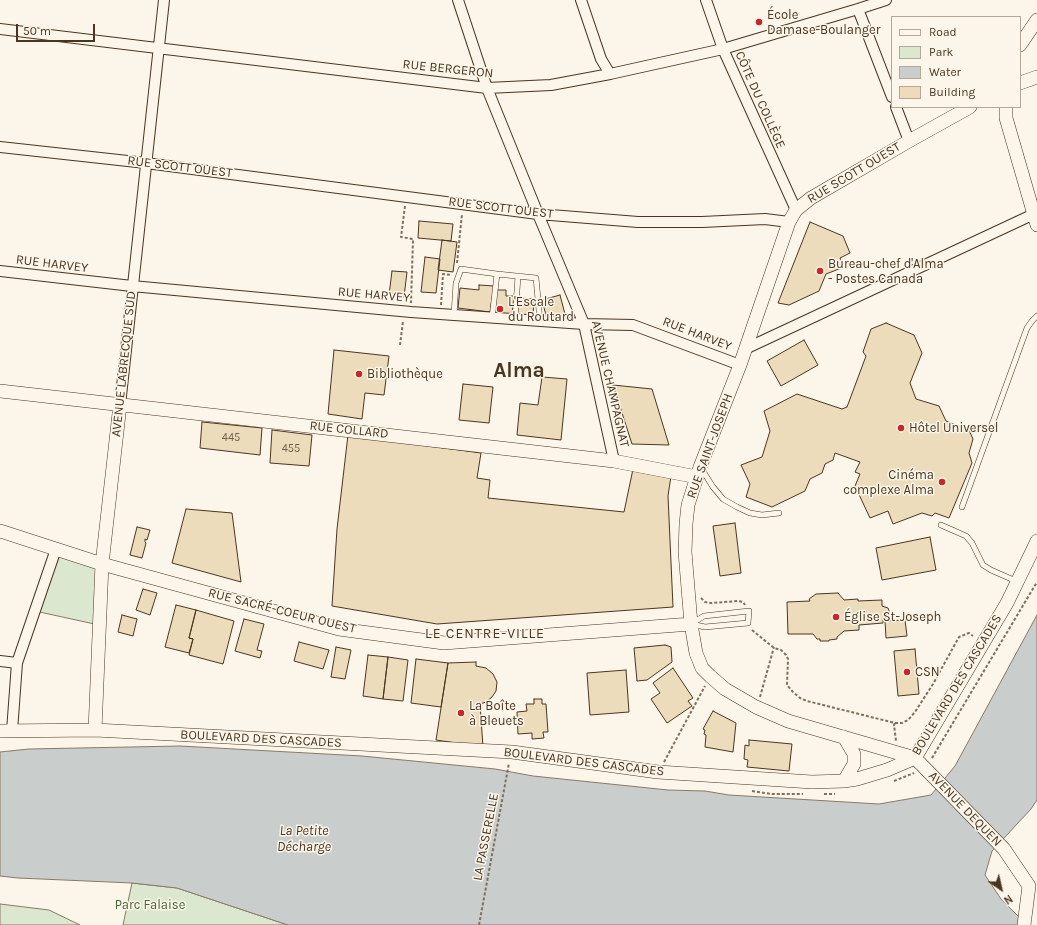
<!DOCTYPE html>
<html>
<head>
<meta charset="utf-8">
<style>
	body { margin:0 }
	#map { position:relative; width:1037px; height:925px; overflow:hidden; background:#fbf6e9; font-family:Karla,sans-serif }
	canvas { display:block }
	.legend { position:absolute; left:891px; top:16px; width:130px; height:92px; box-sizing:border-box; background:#fbf6e9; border:1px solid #b4a999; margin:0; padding:5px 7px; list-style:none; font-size:12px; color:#4a3520 }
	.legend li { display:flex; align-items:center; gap:8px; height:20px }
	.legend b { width:20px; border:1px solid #b4a999 }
	.north { position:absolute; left:981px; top:869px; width:40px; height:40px; -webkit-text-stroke:3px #fbf6e9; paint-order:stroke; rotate:146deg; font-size:11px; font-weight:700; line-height:16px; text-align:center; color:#4a3520 }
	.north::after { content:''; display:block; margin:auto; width:14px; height:18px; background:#4a3520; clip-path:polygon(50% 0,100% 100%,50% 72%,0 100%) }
	.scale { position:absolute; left:16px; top:24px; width:79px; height:18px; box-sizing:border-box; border:2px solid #4a3520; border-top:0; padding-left:5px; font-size:12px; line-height:14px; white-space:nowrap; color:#4a3520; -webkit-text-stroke:3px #fbf6e9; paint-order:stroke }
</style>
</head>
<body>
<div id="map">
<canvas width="1037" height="925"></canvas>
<ul class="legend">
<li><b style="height:5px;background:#fbf6e9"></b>Road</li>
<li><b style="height:11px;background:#dce7d0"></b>Park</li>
<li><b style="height:11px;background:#c9cecd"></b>Water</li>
<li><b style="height:11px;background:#ecdcbc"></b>Building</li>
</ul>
<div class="north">N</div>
<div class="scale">50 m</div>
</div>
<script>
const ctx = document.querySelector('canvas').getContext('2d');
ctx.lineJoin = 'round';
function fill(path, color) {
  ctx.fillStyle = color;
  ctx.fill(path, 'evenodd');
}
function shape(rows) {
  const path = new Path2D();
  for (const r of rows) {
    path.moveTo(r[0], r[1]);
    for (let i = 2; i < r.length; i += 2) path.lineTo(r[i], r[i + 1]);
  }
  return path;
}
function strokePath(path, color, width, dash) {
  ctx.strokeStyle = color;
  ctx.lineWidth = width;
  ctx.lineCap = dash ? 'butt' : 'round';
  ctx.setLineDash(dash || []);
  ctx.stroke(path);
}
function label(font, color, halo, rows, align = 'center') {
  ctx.font = font + ' Karla,sans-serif';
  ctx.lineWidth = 3;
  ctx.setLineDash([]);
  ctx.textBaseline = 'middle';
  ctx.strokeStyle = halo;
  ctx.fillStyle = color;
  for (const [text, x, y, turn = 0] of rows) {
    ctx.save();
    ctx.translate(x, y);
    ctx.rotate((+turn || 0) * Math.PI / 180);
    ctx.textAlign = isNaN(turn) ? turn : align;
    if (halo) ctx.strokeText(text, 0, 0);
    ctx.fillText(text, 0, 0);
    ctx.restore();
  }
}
const green = shape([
	[56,549,102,564,99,625,35,611,56,549],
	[132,883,177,888,288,925,123,925,132,883],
	[0,904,49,910,80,925,0,925,0,904]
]);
fill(green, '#dce7d0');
strokePath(green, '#887966', 1);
const water = shape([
	[1037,615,1037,800,1031,809,992,851,985,875,1001,899,1027,925,288,925,177,888,132,883,18,878,0,876,0,752,29,749,180,746,362,756,495,769,533,776,668,790,705,791,729,795,879,804,931,795,955,766,1037,615]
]);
fill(water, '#c9cecd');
strokePath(water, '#887966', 1);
const building = shape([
	[419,221,453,224,451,241,418,238,419,221],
	[810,222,843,236,850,253,840,258,844,267,826,274,819,291,789,305,778,303,810,222],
	[442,240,457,242,453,272,438,270,442,240],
	[425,257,440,259,436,293,421,292,425,257],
	[392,271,407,272,404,297,389,295,392,271],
	[479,285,494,286,490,312,458,308,460,288,479,290,479,285],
	[496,290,506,290,506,296,514,296,512,315,494,314,496,290],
	[560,295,565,314,547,319,542,300,560,295],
	[519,298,534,299,533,317,517,315,519,298],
	[886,323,914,335,922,353,910,383,916,399,939,406,946,421,969,430,973,439,969,453,972,463,949,518,935,513,932,516,922,513,893,524,888,511,870,518,855,486,860,474,855,472,860,462,835,453,833,460,825,464,822,473,810,479,805,491,772,507,746,497,750,484,741,465,762,457,770,431,764,411,797,394,842,409,847,407,866,356,863,352,871,329,886,323],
	[804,340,818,365,781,386,767,361,804,340],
	[334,350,389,356,384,395,365,393,362,419,328,414,334,350],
	[542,377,567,379,561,440,517,435,520,403,538,405,542,377],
	[463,384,493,387,489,423,459,420,463,384],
	[613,385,652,389,669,445,632,444,613,385],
	[202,422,262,428,260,455,200,448,202,422],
	[272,430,312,435,309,466,270,463,272,430],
	[348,435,481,453,477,478,490,480,488,498,624,512,633,469,671,476,668,496,673,607,437,624,332,606,337,529,348,435],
	[186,509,232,513,241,582,172,563,186,509],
	[735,523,741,573,720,576,713,526,735,523],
	[137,527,150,530,147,540,145,539,145,542,146,543,142,558,130,555,137,527],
	[930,537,936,570,882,580,876,548,930,537],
	[143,589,157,593,150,615,136,610,143,589],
	[838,593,844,600,858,599,858,601,882,600,882,606,888,608,889,611,889,615,883,618,883,623,859,625,859,630,844,631,837,637,837,639,829,640,829,641,820,641,820,639,817,639,813,634,788,634,787,602,810,601,809,599,816,594,838,593],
	[176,605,196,610,189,638,193,639,189,653,165,647,176,605],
	[196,610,234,621,223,664,189,655,193,639,189,638,196,610],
	[122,615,137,619,133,636,118,632,122,615],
	[244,619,264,624,257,650,262,651,260,658,235,651,244,619],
	[905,620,907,636,886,638,885,621,905,620],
	[299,642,329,650,323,669,294,661,299,642],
	[665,645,671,647,672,662,647,680,637,681,634,648,665,645],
	[336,647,351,650,345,679,331,677,336,647],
	[915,649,919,694,898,696,894,651,915,649],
	[368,655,388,657,383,699,363,696,368,655],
	[388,657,408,660,403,701,383,699,388,657],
	[416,659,448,663,441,707,411,703,416,659],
	[476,662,476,666,486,668,493,674,497,682,496,691,492,697,486,702,480,704,483,747,436,740,448,663,476,662],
	[673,668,693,698,688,701,692,706,667,723,651,699,660,693,653,683,673,668],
	[626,670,629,712,590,715,587,673,626,670],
	[534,699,542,699,542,704,546,704,548,732,543,732,544,738,532,739,532,733,518,734,517,712,527,711,526,704,534,704,534,699],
	[713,711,736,723,733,752,705,747,706,735,704,734,705,730,703,729,713,711],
	[749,740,792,744,789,771,747,767,748,760,744,759,745,745,749,746,749,740]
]);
fill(building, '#ecdcbc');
strokePath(building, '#4a3520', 1);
const lane = shape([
	[497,274,536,278,540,321],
	[454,315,456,283,461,269,497,274,492,318],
	[515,319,518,276],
	[701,468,713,487,723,499,737,507,750,513,762,515,779,513],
	[962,507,1027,328,1032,321,1037,316],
	[941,525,966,536,972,543,983,565,991,570,1016,581],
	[749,611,748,623,705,627,691,624,704,616,749,611]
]);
const street = shape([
	[458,0,487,88,538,214,584,324,614,461],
	[581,0,601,59,610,74],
	[706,0,723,49,796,210],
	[858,9,892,97],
	[0,29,487,88,551,85,610,74,723,49,858,9,886,0],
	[896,107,909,141],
	[0,147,146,163,538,214,638,222,702,222,765,219,789,222],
	[0,271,132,286,411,312,584,324,633,325,740,365],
	[745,349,1034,214],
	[120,405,164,0],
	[0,661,17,663],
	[12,731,17,663,56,549]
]);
const secondary = shape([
	[1020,45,1037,20],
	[1020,83,1037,77],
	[970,107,909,141,811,198,796,210,789,222,740,365,700,467,688,505,686,524,685,552,691,624,696,653,702,668,710,676,725,689,756,707,788,721,915,758,1004,849,1029,886,1024,925],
	[1006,107,1006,118,1037,225],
	[0,391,614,461,697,477],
	[0,531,102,564,339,629,444,643,691,624],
	[95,730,102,564,120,405],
	[0,731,95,730,512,752,658,772,812,782,844,781,857,779,887,770,915,758,1007,603,1037,541],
	[844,781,854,764,854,754,844,737]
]);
strokePath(lane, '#4a3520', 6);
strokePath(street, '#4a3520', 12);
strokePath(secondary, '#4a3520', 14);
strokePath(shape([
	[405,206,401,237,413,239,411,303],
	[457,263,462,214],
	[441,305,443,274,452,275],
	[400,345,403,321],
	[701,598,705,602,711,603,738,601,743,602,745,605],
	[752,630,774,648,781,650,786,655,788,659,787,685,793,692,800,698,807,701,895,723,902,723,908,720,915,712,933,684,959,637,969,633,973,636],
	[760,697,774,647],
	[895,723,894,725,896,741],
	[932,758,1037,582],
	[664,762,705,686],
	[894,781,914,773],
	[752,791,772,794,803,794],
	[824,794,835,794],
	[479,925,509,763]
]), '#7f6f5c', 2, [3, 2]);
strokePath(lane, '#fbf6e9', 5);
strokePath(street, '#fbf6e9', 10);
strokePath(secondary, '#fbf6e9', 13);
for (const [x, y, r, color] of [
	[759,22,4,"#c62828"],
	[820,271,4,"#c62828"],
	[500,309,4,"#c62828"],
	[359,374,4,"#c62828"],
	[901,428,4,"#c62828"],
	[942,482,4,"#c62828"],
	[836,617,4,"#c62828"],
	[907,672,4,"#c62828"],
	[461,713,4,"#c62828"]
]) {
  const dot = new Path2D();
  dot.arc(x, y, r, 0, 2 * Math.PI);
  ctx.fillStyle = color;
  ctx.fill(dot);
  strokePath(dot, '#fbf6e9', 1.5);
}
label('11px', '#725f47', null, [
	["445",231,438],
	["455",291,449]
]);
label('13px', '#4a3520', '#fbf6e9', [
	["École",767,15],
	["Damase-Boulanger",767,30],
	["Bureau-chef d'Alma",828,264],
	["- Postes Canada",828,279],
	["L'Escale",508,302],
	["du Routard",508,317],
	["Bibliothèque",367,374],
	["Hôtel Universel",909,428],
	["Cinéma",934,475,"right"],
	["complexe Alma",934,490,"right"],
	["Église St-Joseph",844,617],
	["CSN",915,672],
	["La Boîte",469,706],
	["à Bleuets",469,721]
], 'left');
label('13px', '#4a3520', '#fbf6e9', [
	["RUE BERGERON",448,69,6],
	["CÔTE DU COLLÈGE",760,100,66],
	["RUE SCOTT OUEST",180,167,7],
	["RUE SCOTT OUEST",854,173,-31],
	["RUE SCOTT OUEST",501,208,7],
	["RUE HARVEY",52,264,7],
	["RUE HARVEY",374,295,5],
	["RUE HARVEY",697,334,21],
	["AVENUE LABRECQUE SUD",124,364,-84],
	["AVENUE CHAMPAGNAT",610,384,77],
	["RUE COLLARD",349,430,6],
	["RUE SAINT-JOSEPH",710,446,-70],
	["RUE SACRÉ-COEUR OUEST",282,611,14],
	["BOULEVARD DES CASCADES",957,685,-59],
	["BOULEVARD DES CASCADES",261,739,3],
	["BOULEVARD DES CASCADES",584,762,7],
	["AVENUE DEQUEN",965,809,46],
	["LA PASSERELLE",486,837,-79]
]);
label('13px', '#436837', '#fbf6e9', [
	["Parc Falaise",150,905]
]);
ctx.letterSpacing = '1px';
label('14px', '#4a3520', '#fbf6e9', [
	["LE CENTRE-VILLE",485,634]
]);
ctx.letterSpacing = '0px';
label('italic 14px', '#4a3520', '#fbf6e9', [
	["La Petite",304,831],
	["Décharge",304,847]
]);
label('bold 21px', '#4a3520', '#fbf6e9', [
	["Alma",519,371]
]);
</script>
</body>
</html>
